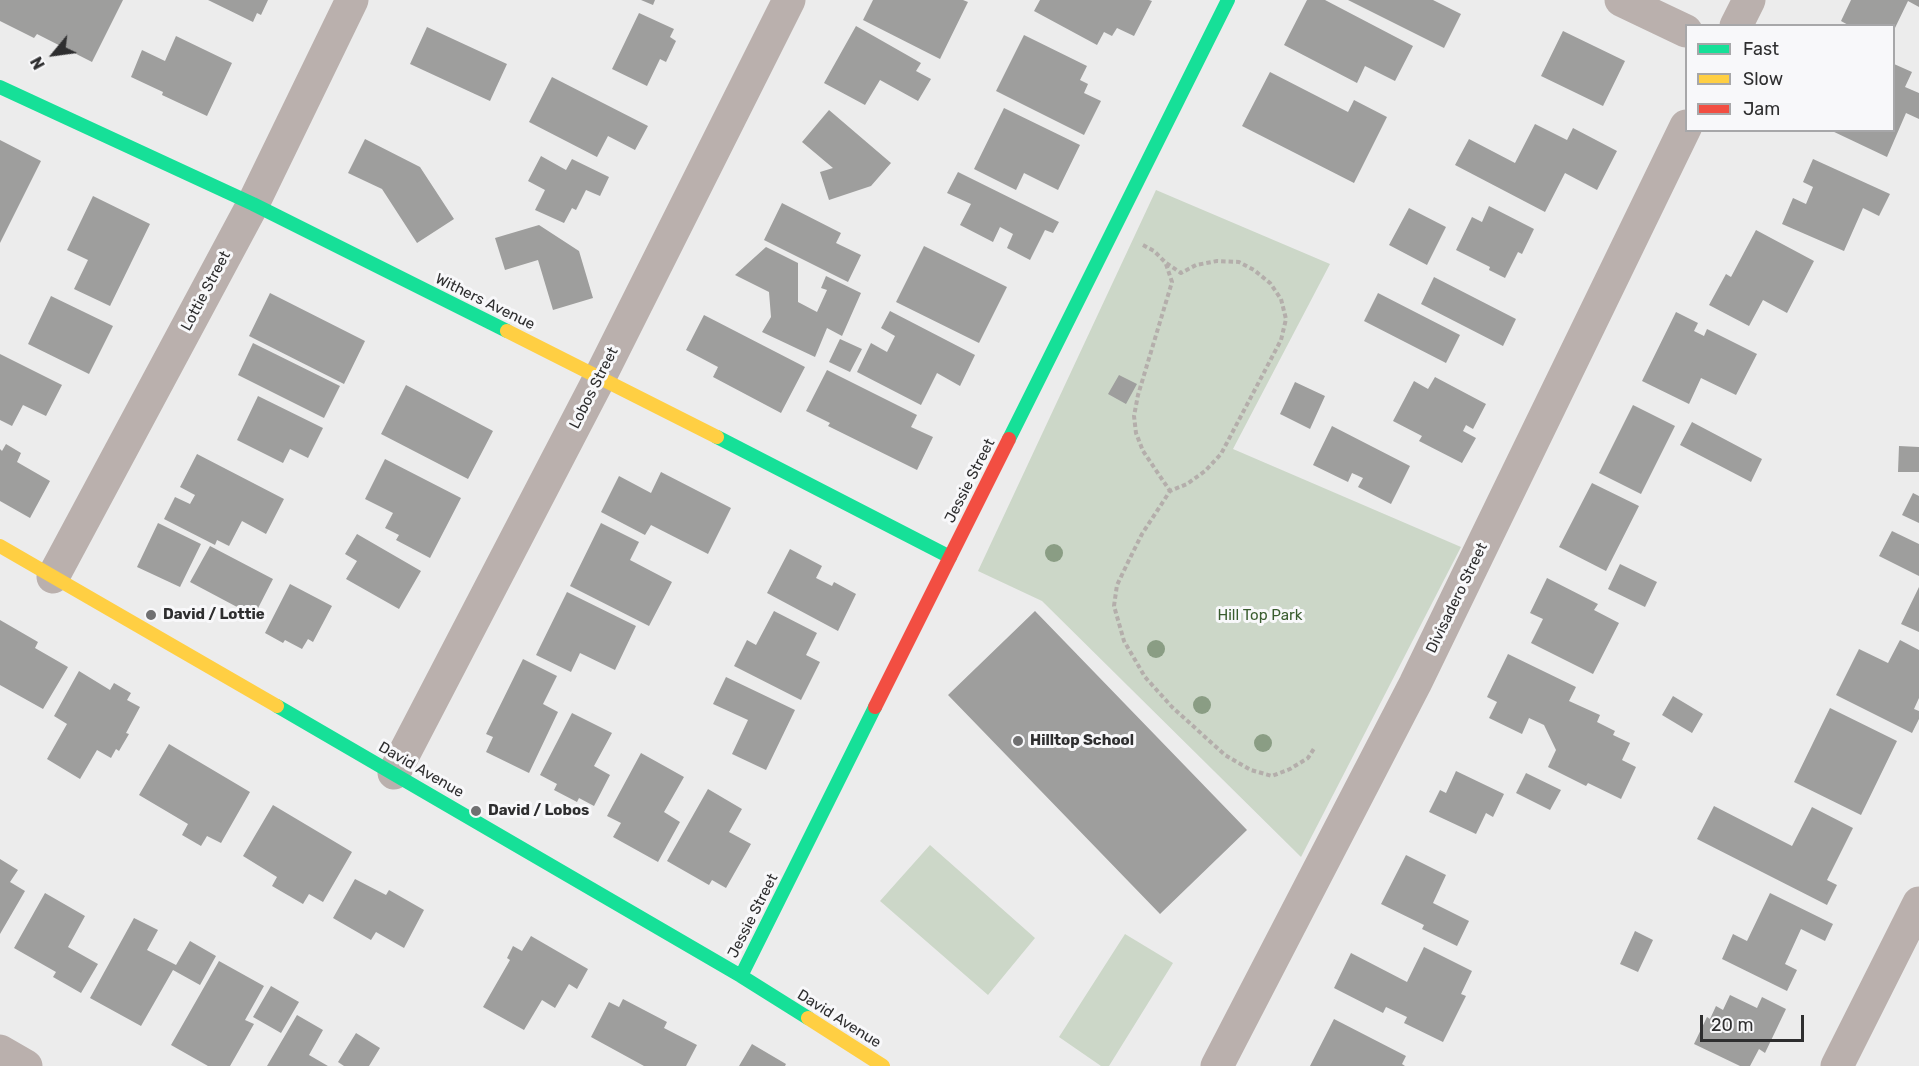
<!DOCTYPE html>
<html>
<head>
<meta charset="utf-8">
<style>
	body { margin:0 }
	#map { position:relative; width:1919px; height:1066px; overflow:hidden; background:#ececec; font-family:Rubik,sans-serif }
	canvas { display:block }
	.legend { position:absolute; left:1685px; top:24px; width:210px; height:108px; box-sizing:border-box; background:#f8f8fa; border:2px solid #a7a7a9; margin:0; padding:8px 10px; list-style:none; font-size:18px; color:#2e2e2f }
	.legend li { display:flex; align-items:center; gap:12px; height:30px }
	.legend b { width:30px; border:2px solid #a7a7a9 }
	.north { position:absolute; left:24px; top:24px; width:60px; height:60px; -webkit-text-stroke:4px #f8f8fa; paint-order:stroke; rotate:241deg; font-size:16px; font-weight:700; line-height:24px; text-align:center; color:#2e2e2f }
	.north::after { content:''; display:block; margin:auto; width:21px; height:27px; background:#2e2e2f; clip-path:polygon(50% 0,100% 100%,50% 72%,0 100%) }
	.scale { position:absolute; left:1700px; top:1015px; width:104px; height:27px; box-sizing:border-box; border:3px solid #2e2e2f; border-top:0; padding-left:8px; font-size:18px; line-height:21px; white-space:nowrap; color:#2e2e2f; -webkit-text-stroke:4px #f8f8fa; paint-order:stroke }
</style>
</head>
<body>
<div id="map">
<canvas width="1919" height="1066"></canvas>
<ul class="legend">
<li><b style="height:8px;background:#16e098"></b>Fast</li>
<li><b style="height:8px;background:#ffcf43"></b>Slow</li>
<li><b style="height:8px;background:#f24e42"></b>Jam</li>
</ul>
<div class="north">N</div>
<div class="scale">20 m</div>
</div>
<script>
const ctx = document.querySelector('canvas').getContext('2d');
ctx.lineJoin = 'round';
function fill(path, color) {
  ctx.fillStyle = color;
  ctx.fill(path, 'evenodd');
}
function shape(rows) {
  const path = new Path2D();
  for (const r of rows) {
    path.moveTo(r[0], r[1]);
    for (let i = 2; i < r.length; i += 2) path.lineTo(r[i], r[i + 1]);
  }
  return path;
}
function strokePath(path, color, width, dash) {
  ctx.strokeStyle = color;
  ctx.lineWidth = width;
  ctx.lineCap = dash ? 'butt' : 'round';
  ctx.setLineDash(dash || []);
  ctx.stroke(path);
}
function label(font, color, halo, rows, align = 'center') {
  ctx.font = font + ' Rubik,sans-serif';
  ctx.lineWidth = 6;
  ctx.setLineDash([]);
  ctx.textBaseline = 'middle';
  ctx.strokeStyle = halo;
  ctx.fillStyle = color;
  for (const [text, x, y, turn = 0] of rows) {
    ctx.save();
    ctx.translate(x, y);
    ctx.rotate((+turn || 0) * Math.PI / 180);
    ctx.textAlign = isNaN(turn) ? turn : align;
    if (halo) ctx.strokeText(text, 0, 0);
    ctx.fillText(text, 0, 0);
    ctx.restore();
  }
}
fill(shape([
	[1156,190,1330,264,1233,449,1461,547,1301,857,1042,601,978,571],
	[930,845,1035,938,988,995,880,901],
	[1125,934,1173,963,1109,1066,1101,1066,1059,1037]
]), '#ccd7c8');
fill(shape([
	[0,0,123,0,92,62,37,34,34,38,0,21],
	[208,0,268,0,261,15,257,13,253,22],
	[641,0,655,0,653,5],
	[873,0,963,0,968,2,940,59,863,20],
	[1040,0,1149,0,1152,1,1134,36,1117,28,1112,36,1104,32,1097,45,1034,11],
	[1307,0,1325,0,1413,46,1395,81,1365,66,1357,83,1284,45],
	[1348,0,1433,0,1461,14,1444,48],
	[1851,0,1919,0,1919,7,1908,1,1894,30,1894,26,1850,26,1841,21],
	[639,13,674,29,670,37,676,41,666,62,660,59,647,86,612,69],
	[856,26,921,63,916,71,931,79,918,101,880,80,865,105,824,83],
	[427,27,507,64,490,101,410,64],
	[1563,31,1625,61,1603,106,1541,76],
	[1024,35,1087,66,1080,80,1088,84,1084,93,1101,101,1084,135,996,91],
	[176,36,232,63,207,116,162,95,163,92,131,77,142,50,165,61],
	[1894,64,1912,72,1905,87,1919,93,1919,119,1906,113,1887,157,1830,130,1894,130],
	[1270,72,1348,112,1354,100,1387,117,1354,183,1242,126],
	[552,77,648,126,635,150,608,136,597,157,529,122],
	[1004,108,1080,145,1058,190,1024,173,1016,190,974,169],
	[829,110,891,163,871,186,829,200,820,172,833,168,802,142],
	[1535,124,1567,140,1573,128,1617,151,1597,190,1565,173,1545,212,1455,165,1469,139,1515,163],
	[365,139,420,167,454,219,417,243,382,189,348,173],
	[0,140,41,161,0,243],
	[541,156,566,170,572,159,609,177,600,196,586,190,576,210,572,208,564,223,535,210,545,190,528,181],
	[1813,159,1890,194,1879,216,1863,208,1844,251,1782,224,1793,198,1806,204,1813,187,1803,182],
	[958,172,1059,222,1053,233,1045,230,1030,260,1007,248,1013,234,1000,227,993,242,960,225,971,204,947,193],
	[93,196,150,224,110,306,74,289,88,260,67,250],
	[782,203,841,233,836,243,861,255,848,282,764,240],
	[1489,206,1534,229,1522,254,1518,252,1505,278,1489,270,1490,267,1456,250,1472,217,1482,222],
	[1409,208,1446,227,1427,265,1389,245],
	[539,225,579,251,593,298,553,310,538,260,505,270,495,238],
	[1756,230,1814,261,1787,313,1763,300,1749,326,1709,305,1726,274,1731,277],
	[924,246,1007,287,979,343,896,302],
	[766,247,798,263,798,302,817,312,827,290,821,288,826,276,861,293,842,336,827,328,815,357,762,332,771,317,769,292,735,275],
	[1434,277,1516,319,1503,346,1421,304],
	[270,293,365,341,344,384,249,336],
	[1378,293,1460,335,1446,363,1364,321],
	[51,296,113,326,89,374,28,344],
	[890,311,975,355,960,386,937,373,921,405,857,372,871,343,887,352,895,336,881,328],
	[1676,312,1698,323,1694,331,1704,336,1707,329,1757,354,1736,395,1701,378,1689,404,1642,381],
	[704,315,805,367,781,413,713,377,718,367,686,350],
	[840,339,862,349,850,372,829,362],
	[253,343,340,386,324,418,238,375],
	[0,354,62,385,46,416,23,405,12,426,0,420],
	[827,370,917,415,911,427,933,437,917,470,828,426,830,423,806,411],
	[1119,375,1137,384,1126,404,1108,394],
	[1435,377,1486,404,1473,429,1466,425,1463,431,1476,438,1462,463,1419,441,1422,436,1393,421,1414,381,1428,389],
	[1295,382,1325,396,1310,429,1280,414],
	[406,385,493,431,468,479,381,434],
	[258,396,323,428,308,458,290,449,283,463,237,440],
	[1633,405,1675,426,1641,494,1599,473],
	[1692,422,1762,459,1751,482,1680,445],
	[1332,426,1410,466,1391,504,1358,487,1363,478,1352,473,1348,482,1313,465],
	[6,444,21,453,17,462,50,481,30,518,0,501,0,449,2,451],
	[1899,446,1919,447,1919,472,1898,472],
	[197,454,284,499,266,534,242,521,229,546,217,540,215,545,164,519,175,497,190,504,195,495,180,487],
	[385,459,461,498,430,558,396,540,399,535,385,528,393,513,365,499],
	[661,472,731,508,708,554,651,525,645,535,601,512,619,476,651,493],
	[1592,483,1639,506,1606,571,1559,547],
	[1913,493,1919,496,1919,523,1902,515],
	[158,523,201,544,180,587,137,567],
	[601,523,639,542,630,560,672,582,649,626,570,586],
	[1892,531,1919,544,1919,576,1879,556],
	[357,534,421,571,399,609,346,579,357,561,345,554],
	[210,546,273,579,254,616,190,582],
	[790,549,822,566,816,578,832,586,834,582,856,594,838,631,767,593],
	[1620,564,1657,582,1645,607,1608,589],
	[1547,578,1598,604,1594,610,1619,623,1593,674,1531,643,1543,619,1530,613],
	[290,584,332,606,313,642,308,639,302,649,285,640,283,643,265,633],
	[1919,587,1919,632,1901,624],
	[567,592,636,626,615,670,580,653,571,672,536,655],
	[774,611,817,633,806,655,820,662,801,700,734,666,747,640,756,645],
	[1035,611,1247,830,1160,914,948,695],
	[0,620,38,642,35,648,68,667,43,709,0,685],
	[1900,640,1919,650,1919,698,1914,709,1919,711,1919,719,1912,733,1836,695,1859,649,1888,663],
	[1508,654,1576,687,1569,701,1600,715,1597,722,1615,731,1613,735,1630,743,1622,760,1636,767,1621,799,1588,783,1586,786,1548,767,1556,750,1544,725,1529,718,1522,734,1489,718,1497,702,1487,697],
	[523,659,557,676,543,704,558,712,529,773,486,752,493,737,486,734],
	[79,671,110,690,114,683,131,693,127,700,140,707,126,733,129,734,119,751,116,749,111,758,97,750,80,779,47,759,67,724,54,716],
	[726,677,795,710,766,770,732,754,748,720,713,704],
	[1673,696,1703,714,1692,733,1662,715],
	[1830,708,1897,741,1861,815,1794,782],
	[572,713,612,733,594,766,610,775,594,806,579,798,577,802,554,790,557,784,540,775],
	[169,744,250,792,221,843,207,836,201,846,182,835,188,824,139,795],
	[641,753,684,777,664,812,680,822,658,862,613,837,621,823,607,816],
	[1456,771,1504,794,1493,817,1486,813,1476,834,1429,812,1440,790,1446,793],
	[1526,773,1561,790,1550,810,1516,793],
	[708,789,742,809,729,832,751,844,726,888,712,880,709,885,667,861],
	[273,805,352,852,323,902,309,894,303,904,272,886,277,877,243,856],
	[1714,806,1792,846,1812,807,1853,828,1827,880,1837,885,1827,905,1697,839],
	[1406,855,1446,875,1433,903,1469,921,1457,946,1422,929,1424,925,1381,904],
	[0,859,18,870,10,882,25,891,0,934],
	[355,879,386,895,389,890,424,910,404,948,376,932,371,940,333,918],
	[45,893,85,916,68,947,98,964,81,993,53,977,56,972,14,948],
	[1770,893,1833,924,1825,941,1801,929,1785,964,1797,970,1787,991,1722,959,1733,934,1747,941],
	[134,918,158,930,147,950,176,965,190,941,216,956,200,985,173,970,141,1026,90,998],
	[1635,931,1653,940,1638,972,1620,964],
	[531,936,588,969,577,989,569,984,555,1008,542,1000,524,1030,483,1007,510,960,507,958,513,946,522,951],
	[1424,947,1472,971,1461,994,1466,996,1443,1042,1404,1023,1407,1017,1386,1007,1383,1013,1334,988,1351,953,1407,982],
	[219,961,264,986,245,1020,254,1024,230,1066,208,1066,171,1045],
	[271,986,299,1002,281,1033,253,1017],
	[1730,995,1757,1008,1762,997,1786,1009,1765,1053,1759,1049,1750,1066,1740,1066,1694,1044,1707,1017,1710,1019,1716,1006,1723,1010],
	[623,999,667,1022,664,1028,697,1045,686,1066,644,1066,591,1037,609,1002,619,1007],
	[297,1015,323,1030,309,1055,328,1066,267,1066],
	[1334,1019,1406,1056,1402,1064,1405,1066,1310,1066],
	[356,1033,380,1048,369,1066,344,1066,338,1062],
	[752,1044,786,1064,785,1066,739,1066]
]), '#9e9e9d');
strokePath(shape([
	[1143,245,1154,251,1166,263,1181,273,1196,265,1217,261,1239,262,1254,270,1270,283,1281,299,1286,319,1281,340,1221,454,1205,471,1187,484,1170,491,1142,534,1130,558,1117,585,1114,606,1124,641,1145,677,1172,707,1225,755,1251,770,1272,776,1290,769,1308,758,1315,747],
	[1166,264,1172,282,1138,395,1134,416,1136,433,1143,451,1170,491]
]), '#b4aeab', 4, [4.5, 3]);
strokePath(shape([
	[1621,0,1686,31],
	[1736,26,1749,0],
	[53,577,253,204,352,0],
	[394,773,600,377,789,0],
	[0,1051,26,1066],
	[1217,1066,1415,684,1686,126],
	[1837,1066,1919,903]
]), '#bab0ad', 33);
strokePath(shape([
	[0,87,253,204,507,331],
	[717,437,950,557],
	[1009,439,1228,0],
	[277,706,741,976,808,1018],
	[741,976,875,707]
]), '#16e098', 14);
strokePath(shape([
	[507,331,717,437],
	[0,546,277,706],
	[808,1018,883,1066]
]), '#ffcf43', 14);
strokePath(shape([
	[875,707,1009,439]
]), '#f24e42', 14);
ctx.fillStyle = '#8a9d84';
for (const [x, y] of [
	[1054,553],
	[1156,649],
	[1202,705],
	[1263,743]
]) {
  ctx.beginPath();
  ctx.arc(x, y, 9, 0, 2 * Math.PI);
  ctx.fill();
}
for (const [x, y, r, color] of [
	[151,615,6,"#707071"],
	[1018,741,6,"#707071"],
	[476,811,6,"#707071"]
]) {
  const dot = new Path2D();
  dot.arc(x, y, r, 0, 2 * Math.PI);
  ctx.fillStyle = color;
  ctx.fill(dot);
  strokePath(dot, '#f8f8fa', 2);
}
label('15px', '#2e2e2f', '#f8f8fa', [
	["Lottie Street",206,291,-62],
	["Withers Avenue",485,302,26],
	["Lobos Street",594,388,-63],
	["Jessie Street",970,481,-63],
	["Divisadero Street",1457,598,-64],
	["David Avenue",421,770,30],
	["Jessie Street",753,916,-63],
	["David Avenue",839,1019,32]
]);
label('bold 15px', '#2e2e2f', '#f8f8fa', [
	["David / Lottie",163,615],
	["Hilltop School",1030,741],
	["David / Lobos",488,811]
], 'left');
label('15px', '#395c2e', '#f8f8fa', [
	["Hill Top Park",1260,616]
]);
</script>
</body>
</html>
